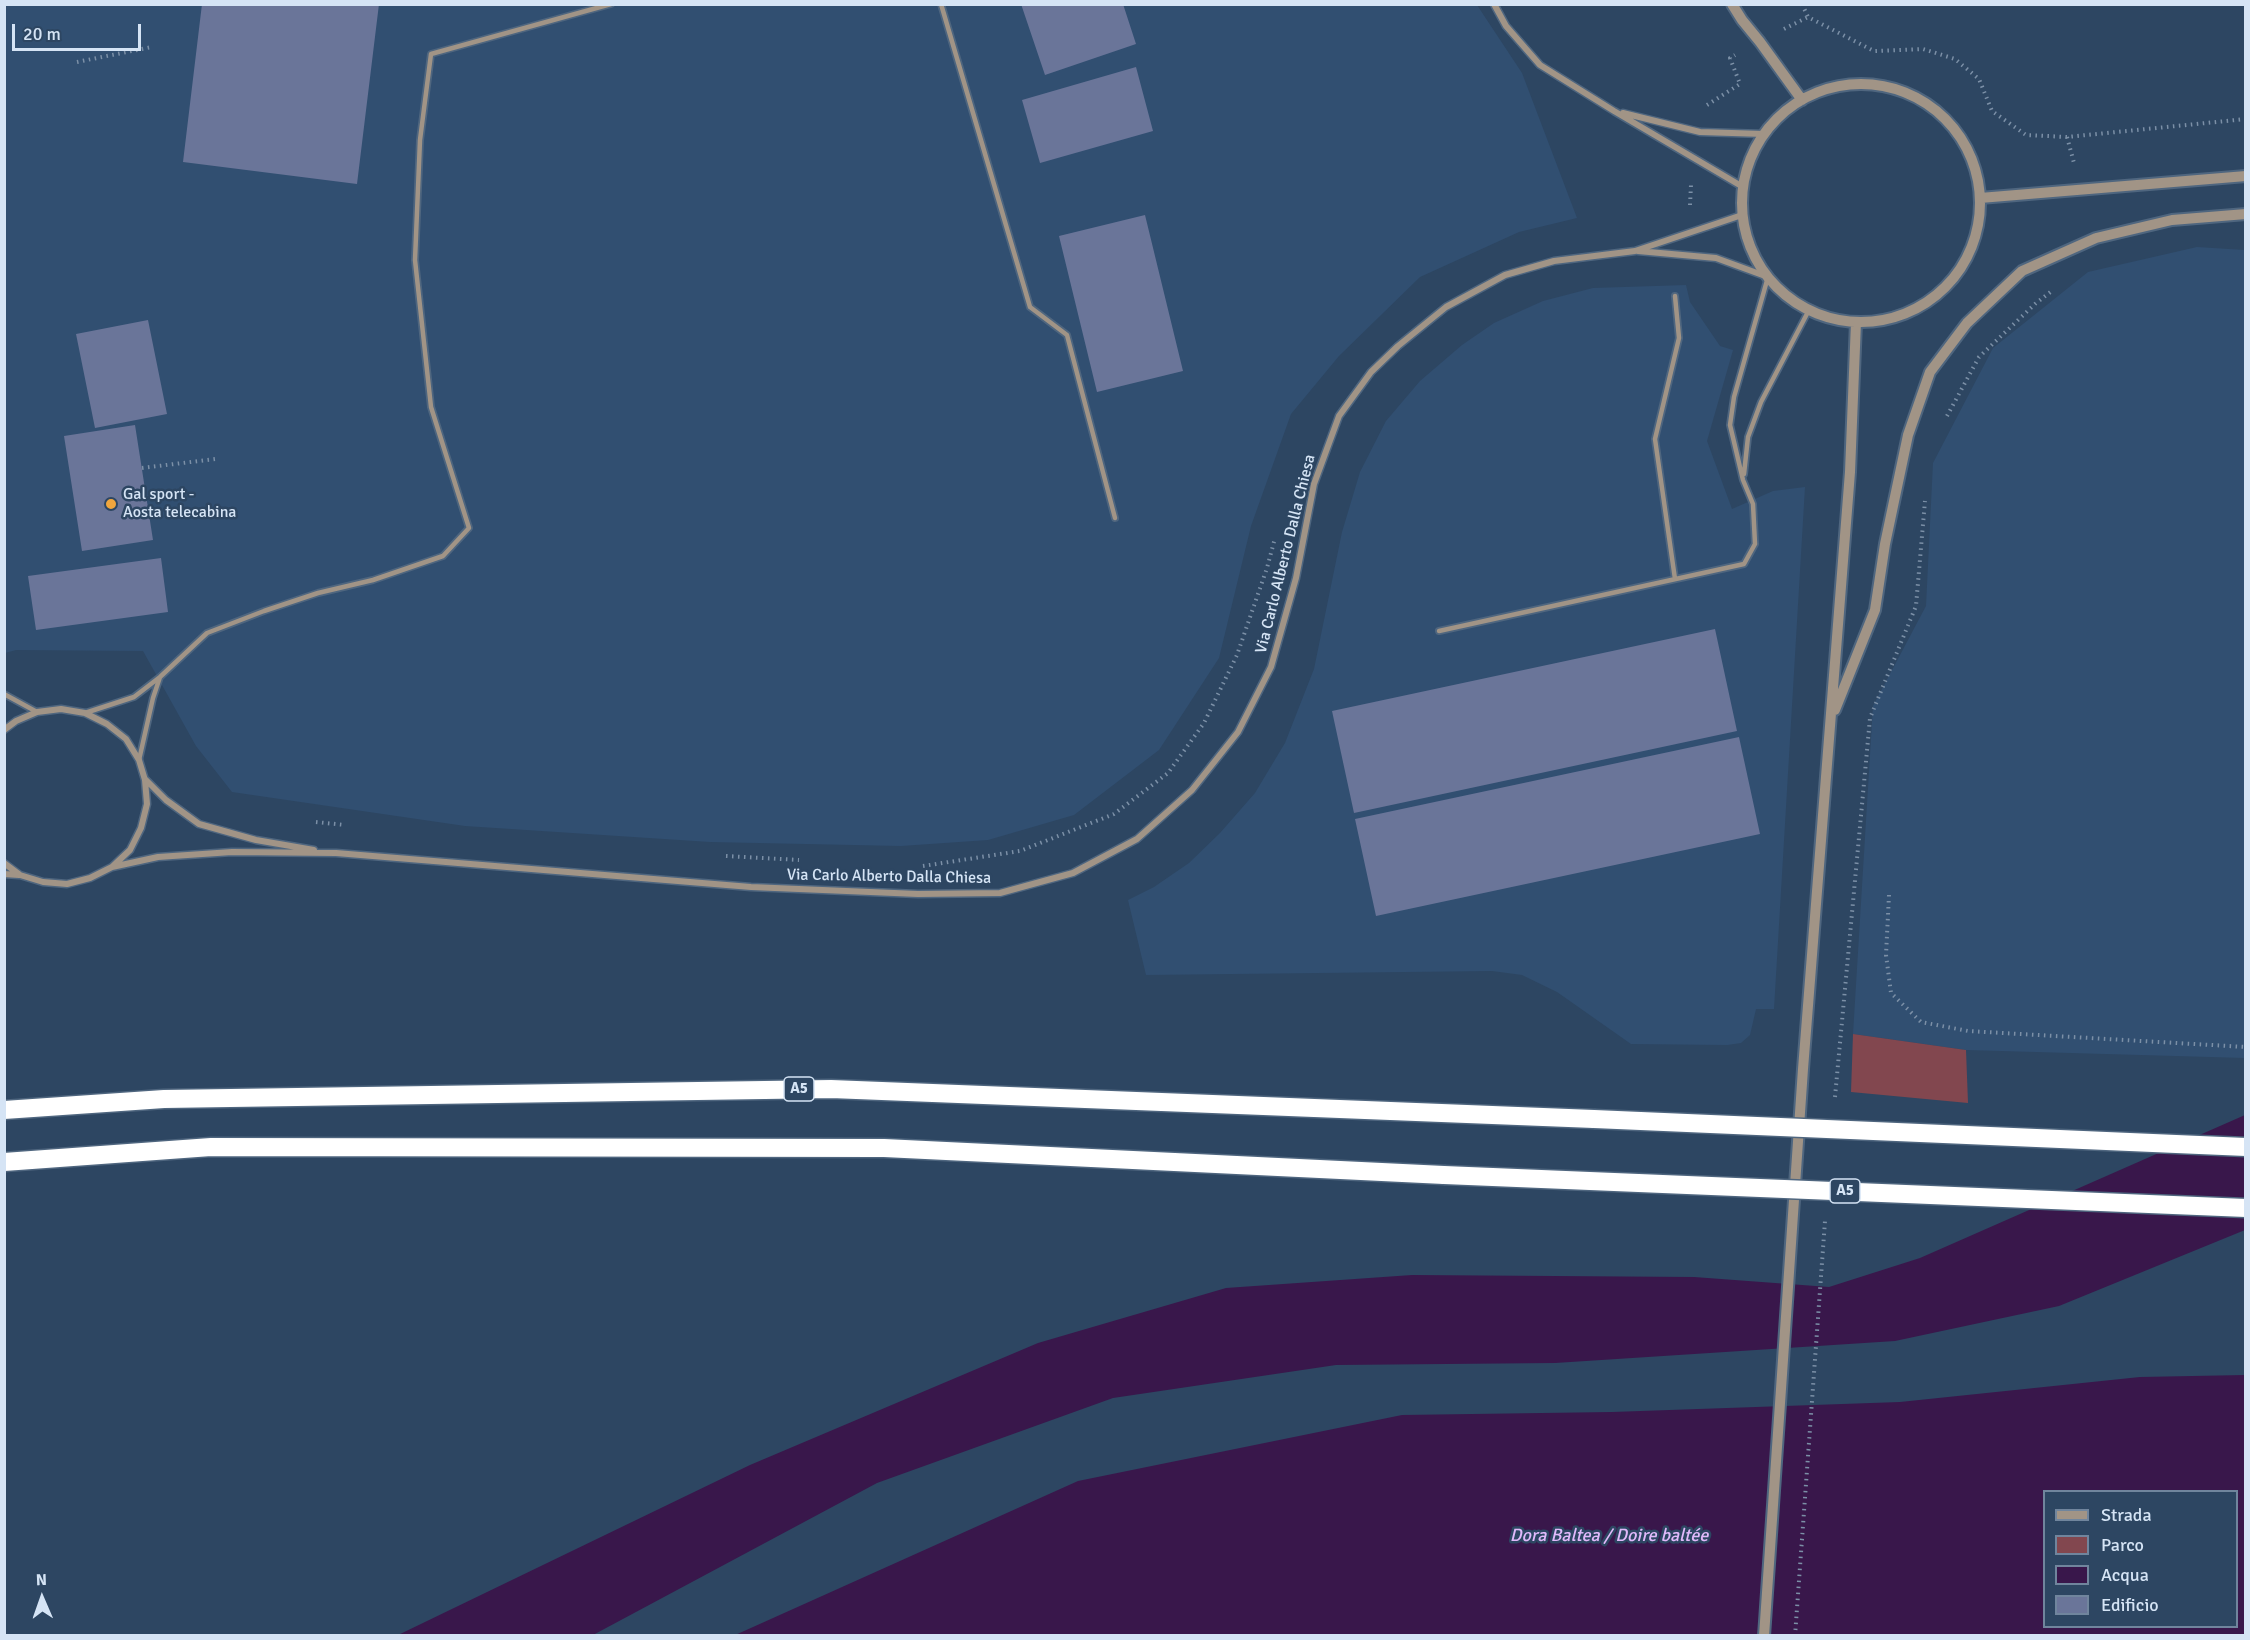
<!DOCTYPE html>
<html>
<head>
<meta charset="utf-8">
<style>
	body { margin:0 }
	#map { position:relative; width:2250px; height:1640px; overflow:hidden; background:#2d4662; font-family:Signika,sans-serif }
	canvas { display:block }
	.frame { position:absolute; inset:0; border:6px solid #d5e4f5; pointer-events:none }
	.legend { position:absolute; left:2043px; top:1490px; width:195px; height:138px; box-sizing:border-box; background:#2d4662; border:2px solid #70859d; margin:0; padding:8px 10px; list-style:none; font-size:18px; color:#d5e4f5 }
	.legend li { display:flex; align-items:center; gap:12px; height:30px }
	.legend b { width:30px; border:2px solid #70859d }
	.north { position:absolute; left:12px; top:1568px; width:60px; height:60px; -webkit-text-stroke:4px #2d4662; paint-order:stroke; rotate:358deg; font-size:16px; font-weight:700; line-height:24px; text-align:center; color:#d5e4f5 }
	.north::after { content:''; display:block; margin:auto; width:21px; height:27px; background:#d5e4f5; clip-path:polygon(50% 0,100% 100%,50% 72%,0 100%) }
	.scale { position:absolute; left:12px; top:24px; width:129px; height:27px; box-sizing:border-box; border:3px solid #d5e4f5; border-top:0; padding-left:8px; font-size:18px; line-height:21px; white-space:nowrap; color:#d5e4f5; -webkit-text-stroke:4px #2d4662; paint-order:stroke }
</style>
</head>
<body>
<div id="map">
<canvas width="2250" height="1640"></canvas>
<div class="frame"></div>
<ul class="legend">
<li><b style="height:8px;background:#a19486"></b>Strada</li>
<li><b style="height:16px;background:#82474f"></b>Parco</li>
<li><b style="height:16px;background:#39174b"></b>Acqua</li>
<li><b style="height:16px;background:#6a7599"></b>Edificio</li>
</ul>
<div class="north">N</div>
<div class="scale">20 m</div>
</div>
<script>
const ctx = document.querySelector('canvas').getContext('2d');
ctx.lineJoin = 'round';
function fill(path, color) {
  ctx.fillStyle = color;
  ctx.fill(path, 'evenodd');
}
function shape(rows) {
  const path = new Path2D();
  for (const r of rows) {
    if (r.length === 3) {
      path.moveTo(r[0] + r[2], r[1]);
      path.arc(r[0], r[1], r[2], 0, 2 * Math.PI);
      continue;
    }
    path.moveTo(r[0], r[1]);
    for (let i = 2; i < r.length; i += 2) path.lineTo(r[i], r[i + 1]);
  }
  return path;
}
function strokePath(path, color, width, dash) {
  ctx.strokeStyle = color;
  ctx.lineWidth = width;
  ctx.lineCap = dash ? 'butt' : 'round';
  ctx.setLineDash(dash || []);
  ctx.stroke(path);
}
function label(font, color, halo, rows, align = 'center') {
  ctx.font = font + ' Signika,sans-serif';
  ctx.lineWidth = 5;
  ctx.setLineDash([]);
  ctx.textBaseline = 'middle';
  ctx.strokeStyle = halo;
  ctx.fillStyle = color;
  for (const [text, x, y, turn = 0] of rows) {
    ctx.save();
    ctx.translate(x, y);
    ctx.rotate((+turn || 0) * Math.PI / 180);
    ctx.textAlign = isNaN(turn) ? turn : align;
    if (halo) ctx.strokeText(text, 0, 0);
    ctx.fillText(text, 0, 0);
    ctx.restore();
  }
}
fill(shape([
	[5,5,1477,5,1522,73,1577,218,1519,232,1420,277,1339,356,1291,414,1251,526,1219,658,1159,750,1074,815,988,840,901,846,710,842,465,826,232,792,196,746,143,651,16,650,5,653],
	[2197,247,2245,250,2245,1058,1966,1050,1853,1034,1873,706,1926,606,1933,463,1993,348,2088,272],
	[1686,285,1690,302,1720,346,1733,350,1707,441,1732,509,1773,491,1805,487,1774,1009,1756,1009,1750,1035,1741,1043,1727,1045,1631,1044,1557,992,1522,975,1492,971,1146,975,1128,900,1154,887,1189,863,1220,833,1255,793,1285,743,1314,669,1342,532,1360,472,1386,421,1420,381,1462,345,1494,323,1543,301,1593,288]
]), '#314f71');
fill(shape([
	[1853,1034,1966,1050,1968,1103,1851,1092]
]), '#82474f');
fill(shape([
	[2245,1115,2245,1230,2059,1306,1895,1341,1555,1363,1336,1365,1113,1398,877,1483,593,1635,396,1636,750,1465,1038,1343,1226,1288,1412,1275,1694,1277,1829,1287,1920,1258],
	[2245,1375,2245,1635,733,1636,1078,1481,1402,1415,1612,1412,1900,1402,2140,1377],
	[2044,1492,2236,1492,2236,1626,2044,1626]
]), '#39174b');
fill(shape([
	[202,4,379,4,357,184,183,162],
	[1021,4,1123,4,1136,44,1045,75],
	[1136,67,1153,131,1040,163,1022,100],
	[1145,215,1183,371,1097,392,1059,236],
	[148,320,167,414,95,428,76,334],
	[135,425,153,540,82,551,64,436],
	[161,558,168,612,36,630,28,576],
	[1715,629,1737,731,1354,813,1332,711],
	[1739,737,1760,834,1376,916,1355,819]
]), '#6a7599');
const service = shape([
	[941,4,1030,307,1067,335,1115,518],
	[1675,296,1679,338,1655,439,1675,579],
	[1744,474,1748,437,1761,402,1809,310],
	[1439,631,1744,564,1755,544,1753,504,1743,480,1730,425,1734,397,1768,277],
	[4,694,37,712],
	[85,713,134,697,160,677,207,633,264,611,318,593,373,580,443,556,469,528,431,407,415,260,420,140,431,54,611,4],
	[139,760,153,698,160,677]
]);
const minor = shape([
	[1494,4,1506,26,1540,65,1614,111,1743,187],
	[1623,113,1700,132,1764,134],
	[1638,251,1716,258,1768,277],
	[4,730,16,721,37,712,61,709,85,713,107,724,126,739,139,760,145,780,147,804,141,828,130,850,112,867,90,878,67,884,43,882,20,875,4,863],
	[146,780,166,800,199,824,256,840,314,850],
	[112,867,158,857,232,852,336,853,751,887,918,894,1000,893,1073,873,1137,839,1192,790,1238,732,1271,667,1296,578,1314,484,1339,416,1371,372,1398,346,1446,307,1505,275,1554,261,1635,251,1742,215],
	[4,874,19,875]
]);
const tertiary = shape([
	[1732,4,1742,20,1760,42,1802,100],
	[1861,203,119],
	[1980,198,2246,176],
	[1835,710,1875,610,1885,544,1908,435,1930,372,1967,323,2022,271,2096,238,2172,220,2246,214],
	[1764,1636,1803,1069,1850,472,1856,322]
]);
const motorway = shape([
	[4,1110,164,1099,831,1089,1594,1119],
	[4,1162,211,1147,884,1148,1444,1175]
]);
strokePath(service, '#4f667f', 8);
strokePath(minor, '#4f667f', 9);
strokePath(tertiary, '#4f667f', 14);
strokePath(motorway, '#4f667f', 21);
strokePath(shape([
	[1802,4,1808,17,1874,51,1923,49,1955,59,1979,79,1992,111,2026,135,2067,137,2246,119],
	[1784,29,1808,17],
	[77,62,152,47],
	[1707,105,1740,84,1730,58,1735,55],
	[2067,137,2074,163],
	[1690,205,1691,185],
	[1947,416,1979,357,2035,304,2053,290],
	[142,468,215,459],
	[316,822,345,825],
	[726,856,799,860],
	[923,866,1020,851,1114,814,1168,773,1204,723,1237,655,1267,568,1275,538],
	[1889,895,1886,955,1891,993,1921,1022,1968,1031,2246,1047],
	[1835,1097,1870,718,1916,606,1925,501],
	[1795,1636,1825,1221]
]), '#7c90a7', 4, [1.5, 4.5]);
strokePath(service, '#a19486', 4.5);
strokePath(minor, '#a19486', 6);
strokePath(tertiary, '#a19486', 10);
strokePath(motorway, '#fff', 18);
const motorwayBridge = shape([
	[1594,1119,2246,1147],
	[1444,1175,2246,1208]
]);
strokePath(motorwayBridge, '#4f667f', 21, []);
strokePath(motorwayBridge, '#fff', 18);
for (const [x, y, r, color] of [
	[111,504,6,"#f0a63e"]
]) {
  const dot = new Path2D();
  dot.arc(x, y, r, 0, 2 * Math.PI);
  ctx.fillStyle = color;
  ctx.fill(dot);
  strokePath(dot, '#2d4662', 2);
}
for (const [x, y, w] of [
	[799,1089,30],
	[1845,1191,30]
]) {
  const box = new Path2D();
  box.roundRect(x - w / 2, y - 12, w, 24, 4.5);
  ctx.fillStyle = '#2d4662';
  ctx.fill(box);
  strokePath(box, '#d5e4f5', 1.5);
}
label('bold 15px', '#d5e4f5', null, [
	["A5",799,1089],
	["A5",1845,1191]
]);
label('16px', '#d5e4f5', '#2d4662', [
	["Gal sport -",123,495],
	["Aosta telecabina",123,513]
], 'left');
label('16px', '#d5e4f5', '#2d4662', [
	["Via Carlo Alberto Dalla Chiesa",1286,554,-76],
	["Via Carlo Alberto Dalla Chiesa",889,877,1]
]);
label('italic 18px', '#e1b9fb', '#2d4662', [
	["Dora Baltea / Doire baltée",1609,1536]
]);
</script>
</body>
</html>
